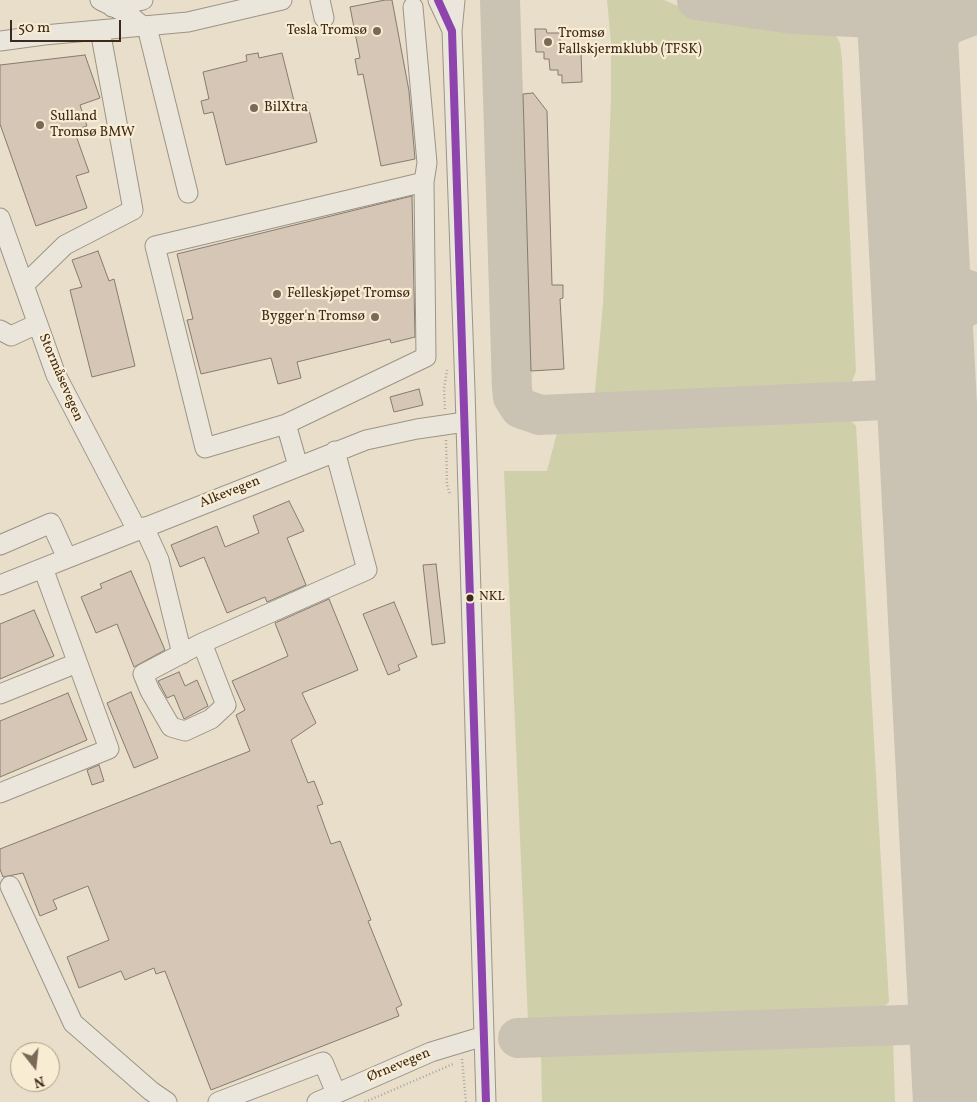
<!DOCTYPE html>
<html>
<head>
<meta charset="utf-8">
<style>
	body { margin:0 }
	#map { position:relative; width:977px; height:1102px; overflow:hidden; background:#e8dec9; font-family:Vollkorn,serif }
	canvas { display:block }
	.north { position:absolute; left:10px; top:1042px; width:50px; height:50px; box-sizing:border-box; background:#f8ecd3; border:1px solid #ae9e89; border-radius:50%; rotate:164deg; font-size:14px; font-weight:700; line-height:20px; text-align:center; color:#3e2a1a }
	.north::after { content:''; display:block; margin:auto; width:18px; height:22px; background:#7a6957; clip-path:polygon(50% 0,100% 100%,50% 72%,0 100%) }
	.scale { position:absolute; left:10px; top:20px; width:111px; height:22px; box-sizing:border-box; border:2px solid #3e2a1a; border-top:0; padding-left:6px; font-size:15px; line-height:18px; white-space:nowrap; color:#3e2a1a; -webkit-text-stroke:4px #f8ecd3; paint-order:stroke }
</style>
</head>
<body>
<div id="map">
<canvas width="977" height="1102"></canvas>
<div class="north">N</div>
<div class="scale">50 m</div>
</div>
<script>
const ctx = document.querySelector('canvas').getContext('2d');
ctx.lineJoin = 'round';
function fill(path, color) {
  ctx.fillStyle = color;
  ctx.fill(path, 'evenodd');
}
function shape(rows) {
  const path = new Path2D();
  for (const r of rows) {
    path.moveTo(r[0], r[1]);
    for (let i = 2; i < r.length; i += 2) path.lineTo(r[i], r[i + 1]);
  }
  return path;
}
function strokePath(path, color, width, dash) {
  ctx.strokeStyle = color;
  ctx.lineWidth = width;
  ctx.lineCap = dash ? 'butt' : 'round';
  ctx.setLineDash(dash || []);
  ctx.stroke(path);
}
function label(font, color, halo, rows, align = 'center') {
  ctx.font = font + ' Vollkorn,serif';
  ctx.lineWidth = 4.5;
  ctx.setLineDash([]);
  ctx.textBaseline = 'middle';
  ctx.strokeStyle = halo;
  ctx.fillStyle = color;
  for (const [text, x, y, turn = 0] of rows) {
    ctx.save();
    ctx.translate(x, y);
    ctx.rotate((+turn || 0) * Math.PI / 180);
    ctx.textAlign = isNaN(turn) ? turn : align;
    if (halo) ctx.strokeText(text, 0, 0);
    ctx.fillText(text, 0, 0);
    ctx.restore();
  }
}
fill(shape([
	[607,0,664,0,692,12,724,19,824,29,835,34,840,43,842,60,856,371,851,384,838,392,594,402,603,304,611,99,611,43],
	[846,416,856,426,889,1002,875,1014,528,1021,504,471,547,471,558,429],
	[893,1040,895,1102,542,1102,541,1054]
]), '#cfcfaa');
strokePath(shape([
	[500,0,512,388,513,397,520,408,540,415,886,400,908,408,918,416,929,441],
	[697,0,792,14,874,18,887,23,897,32,910,61],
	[911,87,919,60,931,41,950,24,977,14],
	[918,228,925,249,936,268,962,288,977,293],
	[925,372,931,352,943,325,955,313,977,301],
	[933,1024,949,1012,957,999],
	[518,1038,933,1024,945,1030,960,1052],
	[961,1063,970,1090,977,1100]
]), '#cac2b3', 40);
strokePath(shape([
	[906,0,963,1102]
]), '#cac2b3', 100);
const building = shape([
	[385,0,392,0,409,91,415,159,381,166,363,74,358,75,355,59,360,58,350,7,385,0],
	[535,29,546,29,547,33,560,33,560,53,581,52,582,82,562,83,562,75,558,75,558,70,550,70,549,59,544,59,544,52,536,52,535,29],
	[258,53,259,58,282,53,295,105,307,102,317,142,226,165,213,112,204,114,201,101,209,99,203,72,247,61,246,55,258,53],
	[85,55,100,98,80,105,87,126,74,130,89,172,76,176,87,208,36,226,0,124,0,65,85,55],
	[533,93,547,111,552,285,563,285,563,298,560,299,564,369,531,371,523,94,533,93],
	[412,196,415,337,391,343,390,339,297,362,301,378,278,384,271,358,201,374,187,320,193,319,177,254,412,196],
	[98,251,109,281,114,279,135,366,92,377,70,290,82,287,72,260,98,251],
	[419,389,423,405,394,412,390,397,419,389],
	[289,501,304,531,287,538,306,585,267,602,265,597,227,613,204,557,180,567,171,545,217,526,225,547,259,533,253,516,289,501],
	[436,564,445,643,432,645,423,565,436,564],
	[131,571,165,650,134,667,117,624,96,633,81,597,102,588,100,584,131,571],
	[329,599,358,670,302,693,316,723,291,740,308,783,314,781,323,804,317,806,331,844,340,841,371,920,368,921,402,1005,396,1008,399,1016,211,1090,165,971,156,974,154,968,125,980,121,971,79,988,67,957,109,940,88,886,53,900,57,909,40,916,23,873,3,877,0,869,0,849,250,751,236,715,245,710,232,681,288,656,275,623,329,599],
	[394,602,417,657,398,665,400,670,388,675,363,614,394,602],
	[34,610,54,656,0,679,0,624,34,610],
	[179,672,185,686,197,680,208,706,184,719,174,695,167,698,158,681,179,672],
	[131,692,158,758,134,768,107,703,131,692],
	[68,693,87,740,0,777,0,721,68,693],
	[99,765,104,781,92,785,87,770,99,765]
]);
fill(building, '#d5c6b6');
strokePath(building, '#847c6f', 1);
const minor = shape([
	[100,0,128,14,145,28],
	[320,0,324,18],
	[438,0,452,30],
	[455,0,452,31,465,390,486,1102],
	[112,7,143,0],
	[147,27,188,193],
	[0,41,44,35,188,22,282,0],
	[0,218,56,375,137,530],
	[24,285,65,245,133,210,100,30],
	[0,330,11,336,37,324],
	[286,424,205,448,155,246,424,182],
	[298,466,286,424,426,357,424,182,427,163,413,7],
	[144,527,159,560,182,654],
	[0,545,51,523,67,558],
	[0,585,366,440,417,429,465,422],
	[202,643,226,705,211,719,185,731,171,727,150,691,143,674,202,643,367,570,335,451],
	[0,694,77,663],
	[0,793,109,749,43,568],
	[10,886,73,1023,151,1091,167,1102],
	[218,1102,323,1062,336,1093],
	[317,1102,431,1052,484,1036]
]);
strokePath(minor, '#9c9486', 21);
strokePath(shape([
	[445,409,444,389,447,370],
	[446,440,447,485,450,494],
	[462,1059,466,1102],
	[365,1102,453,1064]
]), '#aca69d', 2.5, [1, 2.5]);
strokePath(minor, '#ebe6dc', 19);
strokePath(shape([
	[438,0,452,31,486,1102]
]), '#8e44ad', 8);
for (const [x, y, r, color] of [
	[377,31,5,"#7a6957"],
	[548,42,5,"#7a6957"],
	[254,108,5,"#7a6957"],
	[40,125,5,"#7a6957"],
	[277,294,5,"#7a6957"],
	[375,317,5,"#7a6957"],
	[470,598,4.5,"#3e2a1a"]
]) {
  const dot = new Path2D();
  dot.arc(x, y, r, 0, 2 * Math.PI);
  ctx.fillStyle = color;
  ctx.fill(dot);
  strokePath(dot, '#f8ecd3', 2);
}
label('13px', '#3e2a1a', '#f8ecd3', [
	["NKL",479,598]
], 'left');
label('14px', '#3e2a1a', '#f8ecd3', [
	["Tesla Tromsø",367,31,"right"],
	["Tromsø",558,34],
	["Fallskjermklubb (TFSK)",558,50],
	["BilXtra",264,108],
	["Sulland",50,117],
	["Tromsø BMW",50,133],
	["Felleskjøpet Tromsø",287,294],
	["Bygger'n Tromsø",365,317,"right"]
], 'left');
label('14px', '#3e2a1a', '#f8ecd3', [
	["Stormåsevegen",60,378,67],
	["Alkevegen",230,493,-22],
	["Ørnevegen",399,1066,-23]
]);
</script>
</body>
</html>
